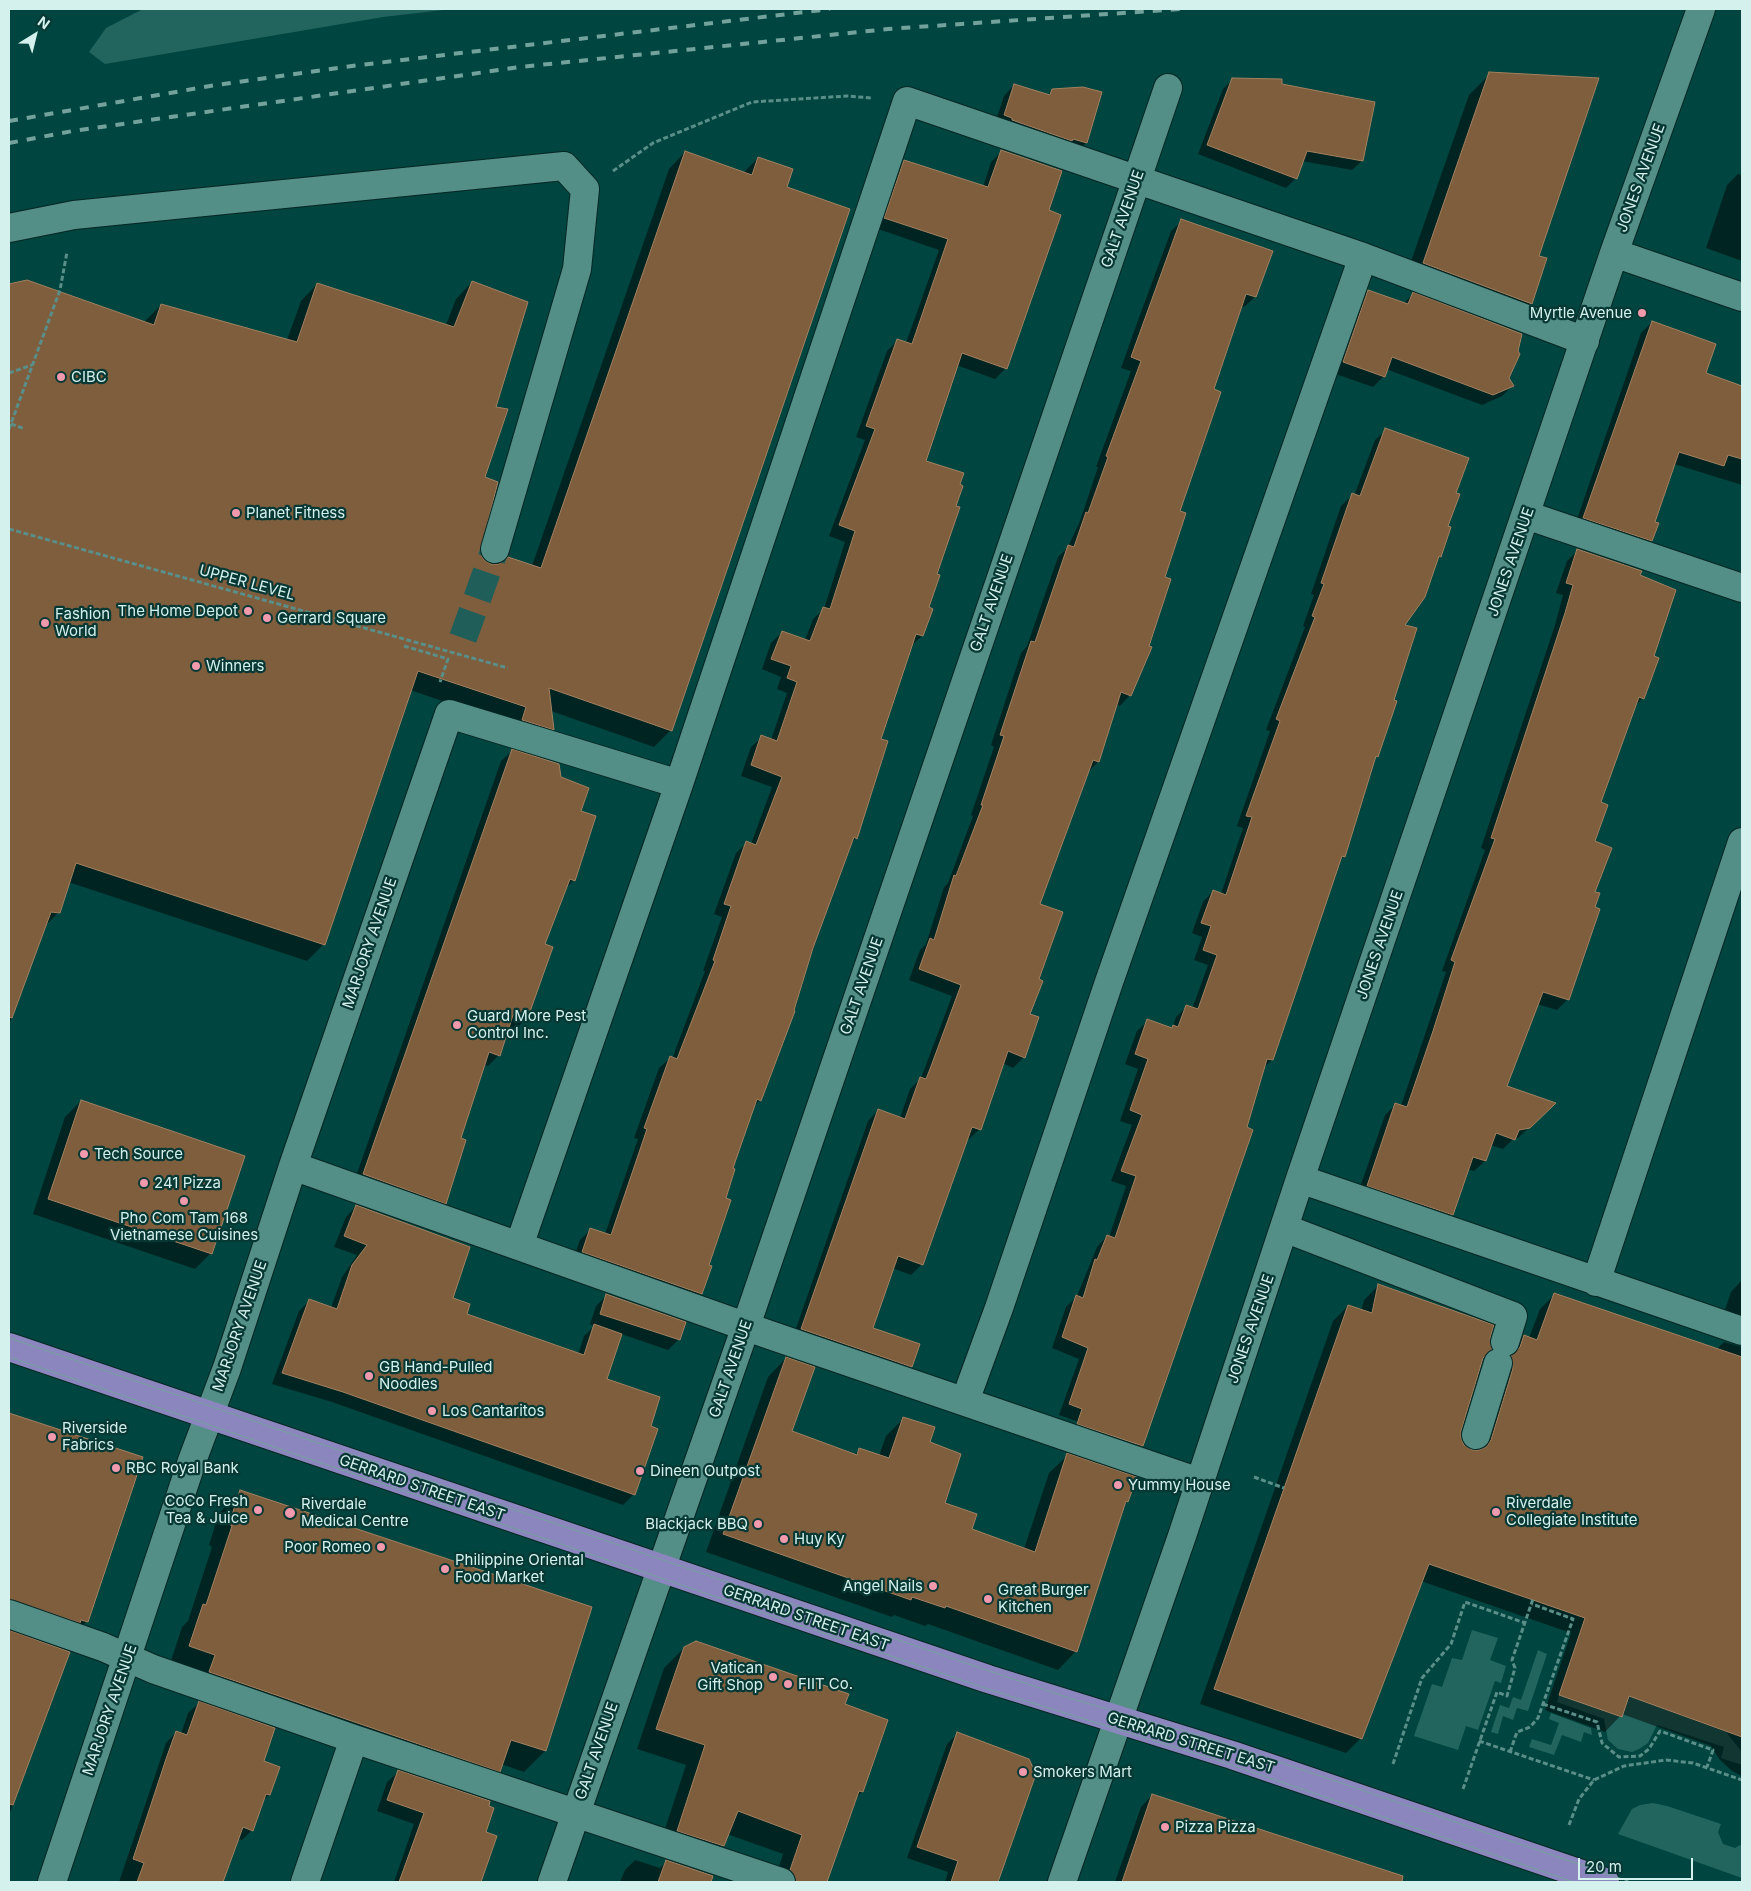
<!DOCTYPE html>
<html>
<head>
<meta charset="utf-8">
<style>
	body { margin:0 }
	#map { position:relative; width:1751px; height:1891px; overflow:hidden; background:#00453f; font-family:Inter,sans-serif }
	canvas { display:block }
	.frame { position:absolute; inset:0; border:10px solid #d4f1ed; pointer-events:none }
	.north { position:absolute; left:10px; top:10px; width:50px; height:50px; -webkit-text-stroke:4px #073834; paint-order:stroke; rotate:36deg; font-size:14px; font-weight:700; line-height:20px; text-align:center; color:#d4f1ed }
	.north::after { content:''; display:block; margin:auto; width:18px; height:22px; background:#d4f1ed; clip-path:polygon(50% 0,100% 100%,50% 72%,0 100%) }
	.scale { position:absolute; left:1578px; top:1858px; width:115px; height:22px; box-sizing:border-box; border:2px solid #d4f1ed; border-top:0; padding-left:6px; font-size:15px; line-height:18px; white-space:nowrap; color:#d4f1ed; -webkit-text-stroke:4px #073834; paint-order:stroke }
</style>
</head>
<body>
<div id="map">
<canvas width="1751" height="1891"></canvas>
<div class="frame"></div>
<div class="north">N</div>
<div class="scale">20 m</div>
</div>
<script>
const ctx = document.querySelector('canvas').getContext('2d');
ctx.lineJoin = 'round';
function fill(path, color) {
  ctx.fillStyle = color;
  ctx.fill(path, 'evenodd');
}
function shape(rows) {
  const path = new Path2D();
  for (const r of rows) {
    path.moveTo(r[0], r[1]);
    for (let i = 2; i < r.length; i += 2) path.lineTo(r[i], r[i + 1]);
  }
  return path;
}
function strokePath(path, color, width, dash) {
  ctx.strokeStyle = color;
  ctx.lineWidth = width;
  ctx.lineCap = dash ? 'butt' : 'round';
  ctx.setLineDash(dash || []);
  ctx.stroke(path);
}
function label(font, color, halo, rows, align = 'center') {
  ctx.font = font + ' Inter,sans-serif';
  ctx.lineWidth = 4.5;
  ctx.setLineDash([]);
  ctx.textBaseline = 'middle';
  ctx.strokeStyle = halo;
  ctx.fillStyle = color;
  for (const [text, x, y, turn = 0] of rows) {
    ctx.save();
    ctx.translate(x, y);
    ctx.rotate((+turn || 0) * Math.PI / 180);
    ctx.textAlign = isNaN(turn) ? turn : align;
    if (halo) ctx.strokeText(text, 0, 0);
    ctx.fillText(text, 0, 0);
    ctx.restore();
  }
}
fill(shape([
	[143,9,452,9,383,17,105,64,89,52,106,28],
	[1472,1630,1498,1638,1490,1660,1506,1666,1501,1683,1495,1681,1478,1730,1466,1726,1458,1750,1414,1736,1432,1684,1442,1687,1452,1658,1462,1660],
	[1538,1650,1547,1654,1528,1711,1517,1708,1513,1720,1503,1716,1498,1734,1491,1732,1500,1705,1509,1708,1513,1697,1521,1700],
	[1630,1693,1667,1710,1726,1732,1742,1752,1742,1765,1721,1758,1724,1747,1657,1725,1648,1743,1639,1749,1632,1752,1618,1749,1608,1740,1604,1719,1557,1702,1559,1695,1621,1717],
	[1551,1713,1591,1728,1592,1735,1584,1732,1581,1742,1562,1735,1554,1755,1529,1747,1532,1739,1551,1745,1559,1723,1549,1719],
	[1653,1803,1667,1806,1721,1824,1718,1832,1723,1844,1735,1848,1742,1844,1742,1878,1618,1834,1632,1809,1640,1805]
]), '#22655e');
fill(shape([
	[1490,74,1537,257,1531,303,1510,324,1403,284,1469,95],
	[1233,79,1281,85,1362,161,1352,170,1302,161,1296,178,1286,188,1198,154,1223,89],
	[1014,85,1047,96,1052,91,1100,93,1086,143,1075,153,994,126,1004,96],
	[1002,151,1047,211,1060,215,1006,368,995,379,956,365,925,462,935,575,927,608,931,610,922,636,911,646,879,740,856,838,850,844,760,1100,754,1106,731,1169,707,1266,710,1267,701,1294,690,1304,572,1262,580,1240,591,1229,605,1234,638,1139,634,1138,659,1068,670,1058,672,1059,705,971,703,971,722,917,714,914,736,853,747,843,751,844,772,787,741,776,751,747,762,737,771,740,787,693,777,689,781,677,762,669,771,643,782,632,805,640,813,619,824,609,845,542,829,536,865,440,856,437,887,351,898,340,906,343,939,250,875,228,893,172,904,162,983,187,991,162],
	[685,152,743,173,758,158,785,187,849,210,670,731,654,747,551,711,553,729,537,746,510,724,410,690,323,945,307,961,68,882,59,912,44,927,9,1025,9,286,27,281,144,322,161,305,287,340,301,301,317,284,446,325,456,299,472,282,495,407,483,478,478,552,483,561,491,565,532,566,669,169],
	[1738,174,1742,175,1742,261,1706,248,1727,185],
	[1182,221,1255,297,1244,307,1241,306,1212,390,1130,695,1120,706,1116,704,1098,762,1087,773,1038,905,1037,980,1028,1014,1024,1057,1013,1068,1002,1063,980,1129,969,1139,967,1139,922,1264,911,1275,892,1268,872,1329,911,1367,900,1377,792,1340,868,1121,878,1110,900,1118,910,1089,921,1078,952,996,909,980,920,950,926,944,944,887,948,883,973,816,971,815,994,747,991,745,1021,653,1027,646,1058,557,1068,547,1080,521,1098,467,1096,467,1131,371,1121,368,1137,323,1171,231],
	[1368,291,1403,304,1413,294,1508,378,1512,386,1502,396,1482,405,1386,369,1384,376,1373,387,1333,373,1358,302],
	[1652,322,1704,374,1742,387,1742,485,1674,464,1654,523,1651,541,1641,551,1574,528,1641,333],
	[1386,430,1455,494,1440,556,1403,625,1377,756,1374,759,1344,856,1340,860,1272,1060,1263,1068,1142,1446,1131,1456,1068,1434,1072,1423,1137,1446,1137,1443,1059,1415,1079,1359,1052,1348,1066,1307,1077,1296,1097,1247,1107,1236,1109,1237,1126,1186,1111,1181,1132,1125,1120,1121,1138,1069,1125,1064,1137,1031,1148,1021,1172,1029,1176,1017,1186,1007,1192,1009,1208,965,1194,960,1202,937,1192,933,1203,902,1213,891,1221,894,1243,828,1237,826,1270,731,1266,730,1305,627,1303,626,1314,595,1311,594,1341,506,1352,495,1354,496,1375,440],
	[1578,550,1639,576,1652,657,1643,698,1635,706,1600,803,1593,842,1594,892,1568,999,1557,1010,1537,1004,1505,1087,1554,1104,1518,1138,1513,1139,1503,1149,1490,1145,1485,1161,1474,1171,1467,1169,1452,1214,1441,1225,1357,1196,1385,1115,1396,1104,1401,1106,1446,972,1442,971,1485,850,1481,848,1555,625,1563,595,1556,593,1567,561],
	[512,751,560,778,580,811,574,880,565,889,543,945,526,1019,515,1030,508,1027,499,1055,488,1066,484,1065,460,1139,445,1203,435,1214,353,1185,501,761],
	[81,1101,211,1253,195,1269,33,1214,65,1117],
	[356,1206,465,1314,578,1355,584,1336,594,1326,590,1324,596,1306,607,1295,684,1323,678,1340,668,1350,621,1334,605,1380,634,1494,623,1505,332,1402,272,1384,299,1311,310,1300,331,1308,342,1277,357,1255,334,1247,346,1217],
	[1742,1280,1742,1342,1719,1327,1731,1292],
	[1379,1285,1482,1358,1460,1431,1459,1438,1463,1446,1472,1451,1478,1451,1509,1351,1524,1336,1529,1338,1540,1309,1555,1294,1716,1350,1724,1342,1742,1347,1742,1776,1732,1771,1720,1760,1711,1746,1622,1714,1605,1732,1545,1710,1571,1633,1421,1581,1361,1738,1346,1753,1200,1704,1333,1321,1348,1306,1361,1311,1364,1300],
	[786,1358,790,1432,854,1455,860,1449,879,1456,886,1436,904,1418,929,1443,944,1504,970,1529,1024,1549,1049,1473,1068,1455,1136,1478,1127,1502,1124,1505,1076,1651,1058,1670,928,1624,925,1626,894,1615,892,1617,706,1552,768,1377],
	[9,1414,142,1458,87,1621,72,1637,9,1618],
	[240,1492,590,1608,545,1751,524,1772,501,1764,499,1771,478,1792,169,1667,182,1627,188,1621,212,1547,209,1545,219,1513],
	[9,1632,69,1653,9,1815],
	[684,1648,887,1720,862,1792,854,1800,827,1876,821,1882,774,1882,783,1854,727,1834,725,1841,705,1861,658,1850,686,1765,637,1749,664,1668],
	[199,1703,262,1762,269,1795,262,1802,252,1830,242,1840,238,1839,222,1882,119,1882,166,1743,176,1732,181,1734,188,1713],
	[957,1734,1035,1774,998,1882,945,1882,948,1872,907,1858,947,1744],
	[398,1772,485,1833,496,1837,480,1882,394,1882,414,1824,377,1811,387,1782],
	[1152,1795,1370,1867,1365,1882,1115,1882,1141,1807],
	[635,1860,660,1868,667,1861,709,1876,706,1882,620,1882,625,1870]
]), '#0007');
const building = shape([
	[1489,72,1599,78,1539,256,1547,258,1532,304,1423,263,1489,72],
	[1232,78,1282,79,1282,84,1375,102,1363,161,1307,151,1297,179,1207,145,1232,78],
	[1014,84,1050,95,1052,89,1083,87,1102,92,1087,143,1073,139,1072,141,1012,120,1012,118,1004,115,1014,84],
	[1001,150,1062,171,1049,210,1061,215,1007,369,962,353,926,461,964,473,960,484,963,486,956,506,960,507,937,574,940,575,929,607,933,609,923,636,916,634,881,739,888,741,857,839,854,837,813,948,794,1010,795,1011,761,1101,757,1099,733,1168,735,1169,726,1198,731,1200,709,1265,712,1266,702,1294,582,1252,590,1228,611,1235,647,1129,644,1128,670,1056,677,1059,715,961,713,960,731,906,724,904,746,841,756,845,782,777,751,765,761,735,777,741,797,682,787,678,791,666,771,659,782,631,810,641,823,607,830,609,855,531,839,525,875,429,866,426,897,339,912,344,948,239,884,218,904,160,988,187,1001,150],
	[685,151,752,175,758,157,793,169,787,187,850,209,672,731,549,688,554,730,522,720,526,707,418,671,325,945,76,863,60,913,51,912,12,1018,9,1017,9,284,27,280,154,325,161,304,297,342,317,283,454,327,472,281,528,302,496,407,508,409,485,477,498,482,480,552,484,560,491,564,499,564,508,557,541,568,685,151],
	[1181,219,1273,251,1256,297,1246,294,1214,389,1221,392,1180,511,1186,513,1165,577,1171,579,1149,646,1152,647,1131,696,1121,692,1099,762,1093,760,1040,904,1063,912,1039,979,1043,981,1030,1014,1039,1017,1025,1058,1008,1051,981,1130,972,1127,923,1265,898,1256,873,1328,920,1344,912,1367,801,1329,878,1109,905,1119,920,1077,926,1079,930,1069,961,985,919,969,930,938,934,940,954,875,956,876,983,805,981,805,1004,736,1000,735,1031,641,1035,642,1068,545,1074,547,1086,512,1088,513,1108,457,1106,456,1141,361,1131,357,1181,219],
	[1368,290,1408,304,1413,292,1522,334,1518,351,1520,354,1509,378,1514,386,1493,395,1392,357,1385,377,1343,362,1368,290],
	[1652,321,1716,344,1706,373,1742,386,1742,459,1728,455,1724,466,1679,452,1655,522,1659,523,1652,541,1583,518,1652,321],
	[1385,428,1469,458,1456,493,1460,494,1448,526,1451,527,1441,557,1439,556,1425,597,1405,625,1417,628,1394,700,1397,701,1378,757,1376,756,1345,857,1342,856,1273,1060,1267,1059,1247,1127,1253,1130,1143,1446,1077,1424,1082,1409,1069,1404,1088,1348,1062,1337,1076,1295,1083,1298,1095,1259,1097,1260,1107,1235,1115,1238,1136,1176,1121,1171,1142,1115,1130,1110,1148,1059,1135,1054,1147,1019,1172,1028,1173,1025,1178,1027,1186,1005,1198,1009,1217,955,1203,950,1211,926,1201,923,1213,890,1226,895,1252,817,1246,816,1280,721,1276,719,1315,617,1312,616,1324,584,1321,583,1352,493,1360,496,1385,428],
	[1577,549,1642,571,1640,575,1676,590,1654,656,1659,658,1644,699,1639,697,1601,802,1608,805,1595,841,1612,848,1595,892,1600,893,1595,907,1600,909,1569,1000,1543,992,1507,1086,1556,1103,1530,1128,1519,1130,1515,1140,1496,1133,1486,1161,1473,1157,1453,1215,1367,1186,1395,1103,1407,1107,1433,1031,1455,962,1451,960,1495,839,1491,838,1565,613,1573,585,1566,583,1577,549],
	[512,749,559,764,561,777,589,788,581,811,596,816,575,881,570,879,545,944,553,947,527,1020,513,1015,500,1056,489,1052,461,1138,466,1140,446,1204,363,1174,512,749],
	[81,1100,245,1156,212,1254,48,1199,81,1100],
	[356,1205,470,1247,453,1298,470,1304,467,1314,584,1355,594,1324,622,1334,607,1379,660,1397,651,1426,658,1429,635,1495,343,1392,282,1373,309,1299,337,1309,352,1265,367,1245,344,1236,356,1205],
	[1378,1284,1494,1325,1490,1338,1492,1349,1483,1358,1461,1431,1461,1438,1464,1445,1472,1450,1479,1450,1486,1447,1491,1440,1513,1368,1511,1356,1520,1347,1524,1335,1537,1340,1554,1293,1742,1357,1742,1737,1629,1696,1622,1717,1559,1695,1585,1618,1429,1564,1362,1739,1214,1689,1348,1305,1372,1313,1378,1284],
	[606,1294,686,1322,680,1340,600,1314,606,1294],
	[786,1357,815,1367,792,1431,857,1455,859,1448,889,1458,903,1417,935,1427,930,1442,961,1454,945,1503,977,1514,972,1529,1035,1552,1067,1453,1137,1477,1128,1502,1126,1501,1077,1652,946,1606,945,1608,912,1597,911,1600,723,1534,786,1357],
	[9,1413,143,1457,88,1622,81,1620,80,1623,9,1599,9,1413],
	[240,1490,592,1607,546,1751,511,1740,500,1772,209,1672,215,1655,189,1646,203,1604,206,1605,232,1526,229,1524,240,1490],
	[9,1630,70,1652,13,1805,9,1804,9,1630],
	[696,1641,849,1694,845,1704,888,1720,863,1792,859,1791,827,1882,796,1882,790,1870,802,1835,738,1811,724,1846,677,1831,705,1745,656,1729,684,1647,696,1641],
	[199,1701,275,1728,264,1761,280,1767,270,1795,266,1794,253,1831,243,1827,223,1882,137,1882,144,1863,133,1859,166,1759,176,1731,187,1735,199,1701],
	[957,1732,1029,1759,1036,1774,998,1882,951,1882,958,1861,917,1847,957,1732],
	[398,1770,490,1801,489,1806,494,1808,486,1832,497,1836,481,1882,399,1882,424,1813,387,1800,398,1770],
	[1152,1794,1403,1876,1402,1882,1122,1882,1152,1794],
	[666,1860,713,1876,711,1882,658,1882,666,1860]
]);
fill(building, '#7f5e3e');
strokePath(building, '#a3815f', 1);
strokePath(shape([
	[463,638,495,549]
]), '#205f59', 28, [28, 14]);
const minor = shape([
	[9,228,74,215,564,166,585,189,577,269,495,549],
	[1614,253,1742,297],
	[1526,515,1742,588],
	[293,1166,767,1334,1199,1482],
	[1300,1179,1742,1331],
	[1284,1228,1513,1316,1505,1342],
	[519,1246,679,784,907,101,1363,257,1585,341],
	[1596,1282,1742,842],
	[965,1401,999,1308,1109,982,1363,257],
	[1476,1435,1498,1363],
	[9,1614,103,1647,153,1669,354,1739,781,1882],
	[52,1882,192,1461,227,1368,293,1166,449,714,679,784],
	[305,1882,354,1739],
	[552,1882,746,1326,1168,88],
	[1062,1882,1182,1536,1300,1179,1614,253,1701,9]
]);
const major = shape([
	[9,1347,988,1679,1232,1755,1605,1882]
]);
strokePath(minor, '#072724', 30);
strokePath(major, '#072724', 30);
strokePath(shape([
	[613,171,653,143,752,102,847,96,872,98],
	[9,373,32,365],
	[11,424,25,429],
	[9,429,60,290,67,252],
	[9,529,508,668],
	[404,646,448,659,440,682],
	[1254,1477,1284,1488],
	[1543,1704,1597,1722,1602,1743,1619,1757,1640,1756,1649,1749,1660,1731,1713,1750,1707,1767],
	[1479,1741,1594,1780],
	[1510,1752,1517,1732,1530,1727,1538,1718,1573,1619,1532,1604],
	[1393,1764,1422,1678,1451,1644,1465,1602,1525,1623],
	[1463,1789,1497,1692,1507,1696,1515,1668,1512,1660,1533,1599],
	[1569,1825,1579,1799,1594,1780,1624,1766,1666,1760,1693,1763,1742,1780]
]), '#5a8e89', 3, [5, 2.5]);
strokePath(minor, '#538e87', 28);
strokePath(major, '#8b86bd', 28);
strokePath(shape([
	[9,1338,1069,1698,1218,1741,1631,1882],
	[9,1357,997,1692,1217,1760,1574,1882]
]), '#73a29d', 1);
strokePath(shape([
	[9,121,210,86,352,66,830,9],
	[9,143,73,131,520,67,888,29,1181,9]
]), '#73a29d', 4, [9, 9]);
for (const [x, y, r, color] of [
	[1642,313,5,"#f29aad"],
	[61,377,5,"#f29aad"],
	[236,513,5,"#f29aad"],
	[248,611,5,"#f29aad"],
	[267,618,5,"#f29aad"],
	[45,623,5,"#f29aad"],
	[196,666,5,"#f29aad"],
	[457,1025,5,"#f29aad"],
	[84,1154,5,"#f29aad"],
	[144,1183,5,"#f29aad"],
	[184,1201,5,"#f29aad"],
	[369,1376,5,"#f29aad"],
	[432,1411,5,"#f29aad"],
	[52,1437,5,"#f29aad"],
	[116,1468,5,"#f29aad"],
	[640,1471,5,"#f29aad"],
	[1118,1485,5,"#f29aad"],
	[258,1510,5,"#f29aad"],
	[1496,1512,5,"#f29aad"],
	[290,1513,6,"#f29aad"],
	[758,1524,5,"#f29aad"],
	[784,1539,5,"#f29aad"],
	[381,1547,5,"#f29aad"],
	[445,1569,5,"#f29aad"],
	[933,1586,5,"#f29aad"],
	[988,1599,5,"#f29aad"],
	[773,1677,5,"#f29aad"],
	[788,1684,5,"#f29aad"],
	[1023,1772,5,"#f29aad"],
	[1165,1827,5,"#f29aad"]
]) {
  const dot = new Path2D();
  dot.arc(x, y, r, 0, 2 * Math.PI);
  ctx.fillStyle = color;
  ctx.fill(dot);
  strokePath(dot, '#073834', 2);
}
label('15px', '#d4f1ed', '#073834', [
	["JONES AVENUE",1641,178,-70],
	["GALT AVENUE",1123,219,-71],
	["JONES AVENUE",1511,562,-71],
	["UPPER LEVEL",247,583,15],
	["GALT AVENUE",992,603,-71],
	["MARJORY AVENUE",370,943,-71],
	["JONES AVENUE",1380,945,-71],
	["GALT AVENUE",862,986,-71],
	["MARJORY AVENUE",240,1326,-71],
	["JONES AVENUE",1251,1329,-71],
	["GALT AVENUE",731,1369,-71],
	["GERRARD STREET EAST",422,1488,19],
	["GERRARD STREET EAST",806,1618,19],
	["MARJORY AVENUE",110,1710,-71],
	["GERRARD STREET EAST",1191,1743,17],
	["GALT AVENUE",597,1751,-71]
]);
label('15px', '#d4f1ed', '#073834', [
	["Myrtle Avenue",1632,313,"right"],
	["CIBC",71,377],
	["Planet Fitness",246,513],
	["The Home Depot",238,611,"right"],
	["Fashion",55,614],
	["World",55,631],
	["Gerrard Square",277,618],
	["Winners",206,666],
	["Guard More Pest",467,1016],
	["Control Inc.",467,1033],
	["Tech Source",94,1154],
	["241 Pizza",154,1183],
	["Pho Com Tam 168",184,1218,"center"],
	["Vietnamese Cuisines",184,1235,"center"],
	["GB Hand-Pulled",379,1367],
	["Noodles",379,1384],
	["Los Cantaritos",442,1411],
	["Riverside",62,1428],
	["Fabrics",62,1445],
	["RBC Royal Bank",126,1468],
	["Dineen Outpost",650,1471],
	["Yummy House",1128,1485],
	["CoCo Fresh",248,1501,"right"],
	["Tea & Juice",248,1518,"right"],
	["Riverdale",1506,1503],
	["Collegiate Institute",1506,1520],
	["Riverdale",301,1504],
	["Medical Centre",301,1521],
	["Blackjack BBQ",748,1524,"right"],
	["Huy Ky",794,1539],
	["Poor Romeo",371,1547,"right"],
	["Philippine Oriental",455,1560],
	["Food Market",455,1577],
	["Angel Nails",923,1586,"right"],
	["Great Burger",998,1590],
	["Kitchen",998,1607],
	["Vatican",763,1668,"right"],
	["Gift Shop",763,1685,"right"],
	["FIIT Co.",798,1684],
	["Smokers Mart",1033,1772],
	["Pizza Pizza",1175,1827]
], 'left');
</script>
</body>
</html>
